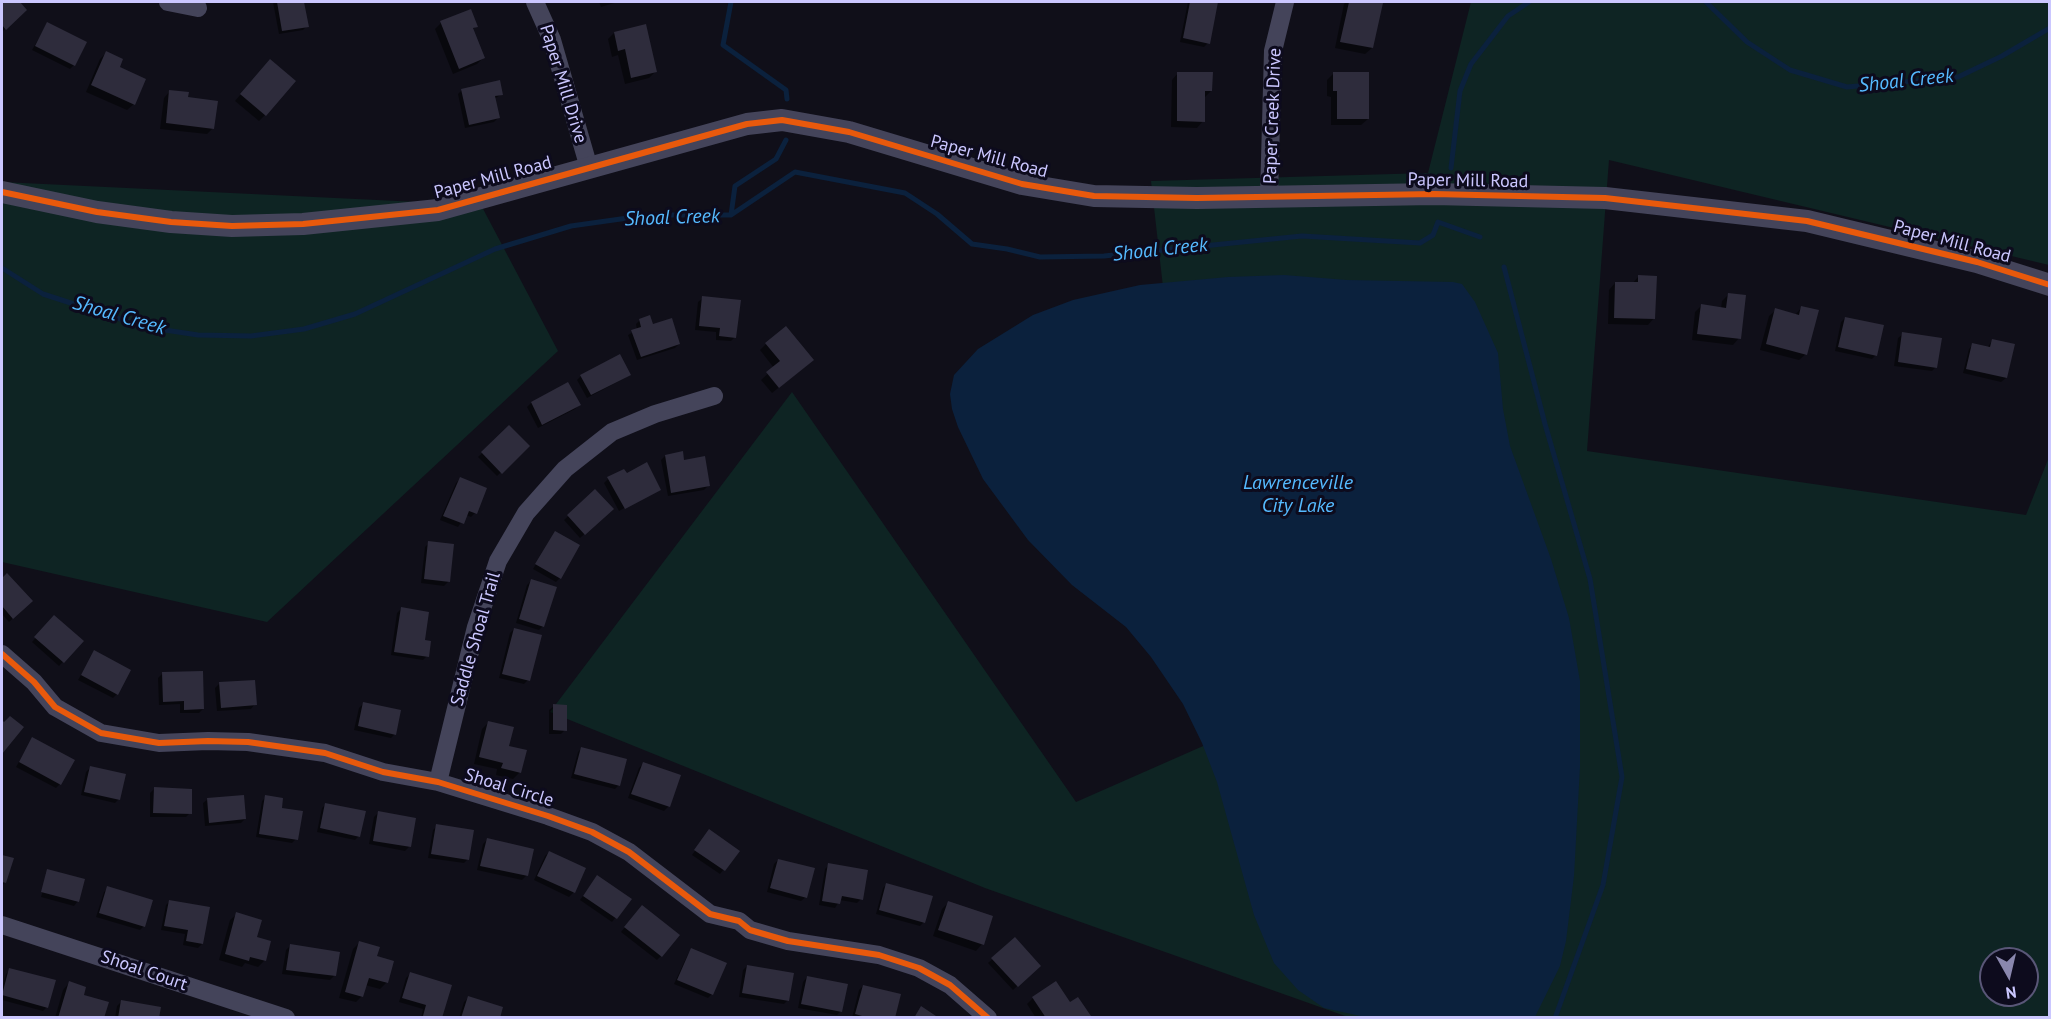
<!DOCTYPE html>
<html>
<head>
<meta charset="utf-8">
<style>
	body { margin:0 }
	#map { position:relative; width:2051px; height:1019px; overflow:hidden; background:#100f19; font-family:"PT Sans",sans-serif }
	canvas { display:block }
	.frame { position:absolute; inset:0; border:3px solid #cbc7ff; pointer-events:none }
	.north { position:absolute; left:1979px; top:947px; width:60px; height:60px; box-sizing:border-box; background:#0d0b1d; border:2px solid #595677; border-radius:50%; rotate:172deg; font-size:16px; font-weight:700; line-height:24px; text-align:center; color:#cbc7ff }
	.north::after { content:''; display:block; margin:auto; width:21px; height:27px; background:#8a87ae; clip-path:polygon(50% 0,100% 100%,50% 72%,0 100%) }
</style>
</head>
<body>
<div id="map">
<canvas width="2051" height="1019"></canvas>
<div class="frame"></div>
<div class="north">N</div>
</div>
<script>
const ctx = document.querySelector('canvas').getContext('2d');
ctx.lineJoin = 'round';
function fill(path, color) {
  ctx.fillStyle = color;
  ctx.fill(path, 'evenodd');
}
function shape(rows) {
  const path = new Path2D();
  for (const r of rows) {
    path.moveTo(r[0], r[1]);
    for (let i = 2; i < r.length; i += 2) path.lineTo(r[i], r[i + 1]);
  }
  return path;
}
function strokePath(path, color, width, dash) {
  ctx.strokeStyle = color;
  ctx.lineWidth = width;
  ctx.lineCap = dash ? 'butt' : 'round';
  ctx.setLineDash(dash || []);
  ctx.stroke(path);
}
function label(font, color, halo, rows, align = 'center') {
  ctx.font = font + ' "PT Sans",sans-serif';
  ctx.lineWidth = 6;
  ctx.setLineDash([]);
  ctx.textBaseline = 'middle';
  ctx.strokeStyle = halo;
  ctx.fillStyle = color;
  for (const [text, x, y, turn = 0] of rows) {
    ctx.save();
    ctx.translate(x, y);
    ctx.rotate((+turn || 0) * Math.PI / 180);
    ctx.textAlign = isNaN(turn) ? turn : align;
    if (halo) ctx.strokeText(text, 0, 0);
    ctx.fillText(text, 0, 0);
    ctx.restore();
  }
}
fill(shape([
	[1471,2,2049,2,2049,265,1609,160,1587,451,2026,515,2049,457,2049,1017,1348,1017,985,888,550,712,792,392,1076,802,1378,669,1163,287,1151,181,1428,173],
	[1991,959,2027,959,2027,995,1991,995],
	[2,182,481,205,558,351,267,622,2,562]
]), '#0e2423');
fill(shape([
	[1284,275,1347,280,1453,282,1462,284,1475,302,1498,353,1503,409,1510,446,1551,559,1569,618,1580,681,1580,767,1574,876,1566,941,1560,966,1535,1017,1365,1017,1324,1008,1298,990,1274,963,1254,915,1217,782,1202,743,1183,704,1151,657,1126,627,1072,585,1028,540,983,479,958,427,952,409,950,394,954,375,978,349,1033,315,1073,300,1140,285,1228,277]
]), '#0b213d');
fill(shape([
	[2,2,18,2,25,10,2,32],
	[273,2,303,2,307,26,303,30,279,34],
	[599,2,618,2,601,7],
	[1188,2,1217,2,1208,43,1204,47,1180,42],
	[1346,2,1370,2,1381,4,1372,48,1365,54,1335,48,1344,4],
	[441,23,476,26,472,30,483,58,477,64,453,74,435,29],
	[47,24,74,65,70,69,32,50],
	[614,33,655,72,649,78,625,84,618,55,612,57,608,39],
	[106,53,118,68,134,104,127,110,86,92,100,59],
	[264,67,265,115,259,121,235,101],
	[1178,73,1211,91,1204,98,1203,121,1197,128,1171,127,1172,80],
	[1334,73,1368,119,1361,125,1331,125,1331,97,1327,96,1327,80],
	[462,90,502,94,494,99,498,118,494,122,465,128,458,94],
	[170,91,186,99,213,128,207,134,160,129,164,98],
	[1638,277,1654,318,1648,325,1608,324,1609,290,1615,283,1632,284],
	[1728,295,1739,338,1733,345,1692,340,1695,312,1701,306,1721,309,1722,301],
	[703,298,735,337,731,341,716,340,716,332,695,330,698,302],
	[1802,307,1806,354,1799,360,1760,350,1769,316,1776,310,1795,315],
	[1845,318,1876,355,1872,359,1835,351,1841,322],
	[640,320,652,326,679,344,675,348,637,360,628,335,637,330,636,324],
	[1903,334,1936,367,1932,371,1894,366,1898,338],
	[1992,341,2006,378,2001,382,1963,373,1969,349,1973,345,1987,348],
	[766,344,806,366,772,393,761,380,774,368,760,350],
	[629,374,625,378,587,398,577,380,581,376],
	[568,384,579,405,575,409,538,428,527,407,531,403],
	[509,427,528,446,497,476,478,457],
	[665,456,683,462,708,486,704,490,668,496,661,460],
	[460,479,475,513,471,517,466,515,458,527,440,520,456,483],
	[608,479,657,490,619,511,604,483],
	[595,491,612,509,580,538,564,520],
	[555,532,560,578,556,582,533,569],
	[429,543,448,582,444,586,421,583,425,547],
	[7,575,31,601,9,622,2,614,2,580],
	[531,581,543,626,539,630,516,623,527,585],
	[401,609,423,641,427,656,423,660,391,655,397,613],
	[55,617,82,641,59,666,32,642],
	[514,629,528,680,524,684,499,678,510,633],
	[95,652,117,694,113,698,78,680],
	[162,674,203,709,199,713,180,713,180,704,159,705,158,678],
	[219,684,255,704,251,709,217,711,215,688],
	[363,704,395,734,391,738,354,730,359,708],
	[554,706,565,730,561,734,549,734,549,710],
	[489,722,508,747,520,772,513,779,496,775,497,769,474,764,482,729],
	[32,739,60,784,56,788,16,767],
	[582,748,619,785,615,789,571,778,578,752],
	[643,764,679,776,668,807,664,811,628,798,639,768],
	[90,768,119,799,115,803,81,795,86,772],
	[154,789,190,813,186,817,150,817,150,793],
	[266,797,280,809,296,839,292,843,256,837,262,801],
	[208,799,245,819,241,823,205,826,203,803],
	[326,804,359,836,355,840,317,832,322,808],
	[378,813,409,847,405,851,369,844,374,817],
	[437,826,468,859,464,863,428,858,433,830],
	[706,835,738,851,720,874,692,855],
	[487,840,532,850,526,876,522,880,477,870,483,844],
	[549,852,584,869,573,893,569,897,534,880,545,856],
	[2,856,12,859,5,882,2,886],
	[778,860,806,897,801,901,767,892,774,864],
	[829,865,861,899,857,903,840,900,835,908,819,905,825,869],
	[48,871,78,901,74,906,41,897,48,874,45,874],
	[594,881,630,899,612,922,580,900],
	[887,884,924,922,920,926,876,914,883,888],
	[108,888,144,926,140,930,96,917,104,892],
	[170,901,202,944,198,948,183,945,185,934,161,930,166,905],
	[948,903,982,944,976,951,933,936,942,909],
	[638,911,661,956,657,960,621,932],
	[237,914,255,938,264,961,258,967,245,963,242,967,219,960,230,920],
	[1015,939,1039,965,1013,990,988,963],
	[359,943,376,957,387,982,380,989,365,985,362,996,356,1002,339,998,353,949],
	[290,946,334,976,330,980,282,974,286,950],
	[692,950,712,994,708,998,674,984,688,954],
	[747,966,788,1000,784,1004,739,997,743,970],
	[10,970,47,1007,43,1011,2,1000,2,988,6,974],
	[410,974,441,1018,421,1018,423,1009,399,1002,406,978],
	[807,977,841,1011,837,1015,798,1008,803,982],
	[69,983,82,996,103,1018,55,1018,63,990],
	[863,986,894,1018,852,1018,859,990],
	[468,998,499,1018,459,1018,464,1002],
	[1033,998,1070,1004,1087,1018,1036,1018,1027,1004],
	[121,1002,157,1018,115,1018,117,1006]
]), '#0007');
strokePath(shape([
	[731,2,723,45,786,90,787,99],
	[1706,2,1747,42,1790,70,1847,87,1958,77,2002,56,2050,28],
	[1451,168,1460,91,1471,64,1508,16,1529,2],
	[731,215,735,186,776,159,786,140],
	[1504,267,1545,424,1590,579,1622,777,1603,885,1555,1018],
	[2,268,43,294,145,327,198,335,251,336,304,329,355,314,495,249,571,226,649,215,731,215,795,172,905,193,937,214,972,244,1007,249,1040,257,1104,256,1302,236,1420,243,1433,235,1438,222,1480,237]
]), '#0b213d', 5);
fill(shape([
	[2,2,20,2,27,10,6,30,2,25],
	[277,2,304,2,309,27,282,31],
	[1190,2,1218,2,1210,44,1183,38],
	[1349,2,1383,3,1373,48,1340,42],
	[471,9,478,27,473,28,485,58,459,69,440,21],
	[47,22,87,42,75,66,35,46],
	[646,24,657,72,631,78,625,49,618,51,614,32],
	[106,51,123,59,120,67,146,79,135,105,91,85],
	[270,59,296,81,266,116,240,94],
	[1177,72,1213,72,1212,91,1205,91,1205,122,1177,121],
	[1333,72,1369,72,1369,119,1337,119,1337,91,1333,91],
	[500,80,503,95,495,96,500,118,469,125,461,89],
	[169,90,189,92,188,97,218,101,214,129,166,123],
	[1638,275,1657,276,1655,319,1614,318,1615,282,1638,282],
	[1728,293,1746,295,1741,339,1697,334,1701,304,1726,308],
	[702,296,741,300,736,338,719,336,720,328,699,326],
	[1801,306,1819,310,1807,355,1766,344,1775,308,1799,315],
	[650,315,653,324,672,318,680,344,641,357,631,330,641,327,639,319],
	[1845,317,1884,325,1877,356,1838,347],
	[786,326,814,360,779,388,766,372,780,361,765,343],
	[1902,332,1942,338,1937,368,1898,362],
	[1992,339,2015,344,2007,378,1966,369,1972,343,1990,347],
	[620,354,631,375,591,395,580,375],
	[568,382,581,405,542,425,531,402],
	[509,425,530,446,502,474,481,452],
	[683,451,684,460,705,456,710,486,671,493,665,455],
	[647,462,661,490,625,509,607,477,624,469,627,473],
	[460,477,487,488,477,514,469,511,464,524,443,516],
	[595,489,614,509,585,535,567,515],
	[555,531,580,545,561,579,535,564],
	[428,541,454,544,450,582,424,579],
	[7,573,33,601,13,619,2,606,2,578],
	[531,579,557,587,544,627,519,619],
	[401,607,429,612,425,640,431,641,429,657,394,652],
	[54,615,84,641,64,663,34,637],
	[514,628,542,635,530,681,502,674],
	[94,650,131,670,118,695,81,675],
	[203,671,204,709,184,710,184,701,163,702,162,672],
	[255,680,257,705,221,708,219,682],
	[363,702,401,710,396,735,358,726],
	[553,704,567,705,567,731,553,730],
	[10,716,24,727,2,754,2,720,4,722],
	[488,721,514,727,509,746,527,750,521,773,501,768,503,763,479,757],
	[32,737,75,760,61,785,19,762],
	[581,747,627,759,620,786,574,774],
	[643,762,681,775,670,807,631,794],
	[90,766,126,774,120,800,84,792],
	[154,787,192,789,192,814,153,813],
	[244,795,246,819,209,823,207,798],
	[265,795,283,798,282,808,303,811,298,840,259,834],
	[325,803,366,811,360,837,320,828],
	[378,811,416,818,411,847,373,841],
	[436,824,474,830,469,860,431,854],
	[709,829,740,851,725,871,694,850],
	[487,838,534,849,528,876,480,866],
	[549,851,586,868,575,893,537,876],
	[2,855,14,858,6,883,2,882],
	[778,859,815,868,807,898,770,888],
	[828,863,868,870,863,900,842,896,840,904,822,901],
	[47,869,85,879,79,902,41,892],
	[597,875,632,899,617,919,583,896],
	[886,883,933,896,925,923,879,910],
	[107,886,153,900,145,927,99,913],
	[169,900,210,907,203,944,186,941,188,930,164,926],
	[948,901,993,916,984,945,938,930],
	[642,905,680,935,662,957,624,927],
	[236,912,262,920,257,937,271,941,266,961,250,957,249,961,225,954],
	[1015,937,1041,966,1018,987,991,958],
	[359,941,380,947,377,956,394,961,388,983,369,978,363,997,345,992],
	[290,944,340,952,336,976,286,970],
	[691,948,727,963,713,995,677,980],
	[747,965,794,973,789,1001,742,993],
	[9,968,56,980,48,1008,2,995],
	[410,972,452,985,442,1018,423,1016,426,1005,402,998],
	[807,976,848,984,842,1012,801,1004],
	[69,981,86,987,84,995,109,1002,104,1018,58,1018],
	[1056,981,1070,1002,1078,997,1091,1016,1088,1018,1046,1018,1032,997],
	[863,985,901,994,895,1018,869,1018,855,1014],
	[468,996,503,1007,500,1018,461,1018],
	[121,1000,161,1007,159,1018,118,1018],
	[921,1006,936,1016,935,1018,914,1018]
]), '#2e2c3c');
strokePath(shape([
	[168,2,198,8],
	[535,2,552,40,589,168],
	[1269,196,1273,51,1285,2],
	[2,654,34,682,55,707,101,733,159,743,208,741,248,742,325,753,383,772,438,782,548,816,592,832,629,852,710,914,739,921,750,930,788,941,879,955,919,968,950,985,988,1018],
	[438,782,476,627,498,561,526,513,565,469,612,432,655,414,714,396],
	[2,925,286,1018]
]), '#44445a', 18);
strokePath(shape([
	[2,192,97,212,171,222,232,226,303,224,438,210,747,124,782,120,849,132,1022,184,1094,196,1197,198,1434,194,1605,198,1807,221,1977,262,2050,285]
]), '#44445a', 22);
strokePath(shape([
	[2,192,97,212,171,222,232,226,303,224,438,210,747,124,782,120,849,132,1022,184,1094,196,1197,198,1434,194,1605,198,1807,221,1977,262,2050,285],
	[2,654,34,682,55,707,101,733,159,743,208,741,248,742,325,753,383,772,438,782,548,816,592,832,629,852,710,914,739,921,750,930,788,941,879,955,919,968,950,985,988,1018]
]), '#e8590c', 6);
label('18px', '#cbc7ff', '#0d0b1d', [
	["Paper Mill Drive",563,84,73],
	["Paper Creek Drive",1273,116,-88],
	["Paper Mill Road",989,157,15],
	["Paper Mill Road",493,178,-15],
	["Paper Mill Road",1468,181,1],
	["Paper Mill Road",1952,242,15],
	["Saddle Shoal Trail",476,639,-74],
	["Shoal Circle",509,788,17],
	["Shoal Court",144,971,19]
]);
label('italic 20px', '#55baff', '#0d0b1d', [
	["Shoal Creek",1906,81,-6],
	["Shoal Creek",672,218,-2],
	["Shoal Creek",1160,250,-6],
	["Shoal Creek",119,316,16],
	["Lawrenceville",1298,483],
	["City Lake",1298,506]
]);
</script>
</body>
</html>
